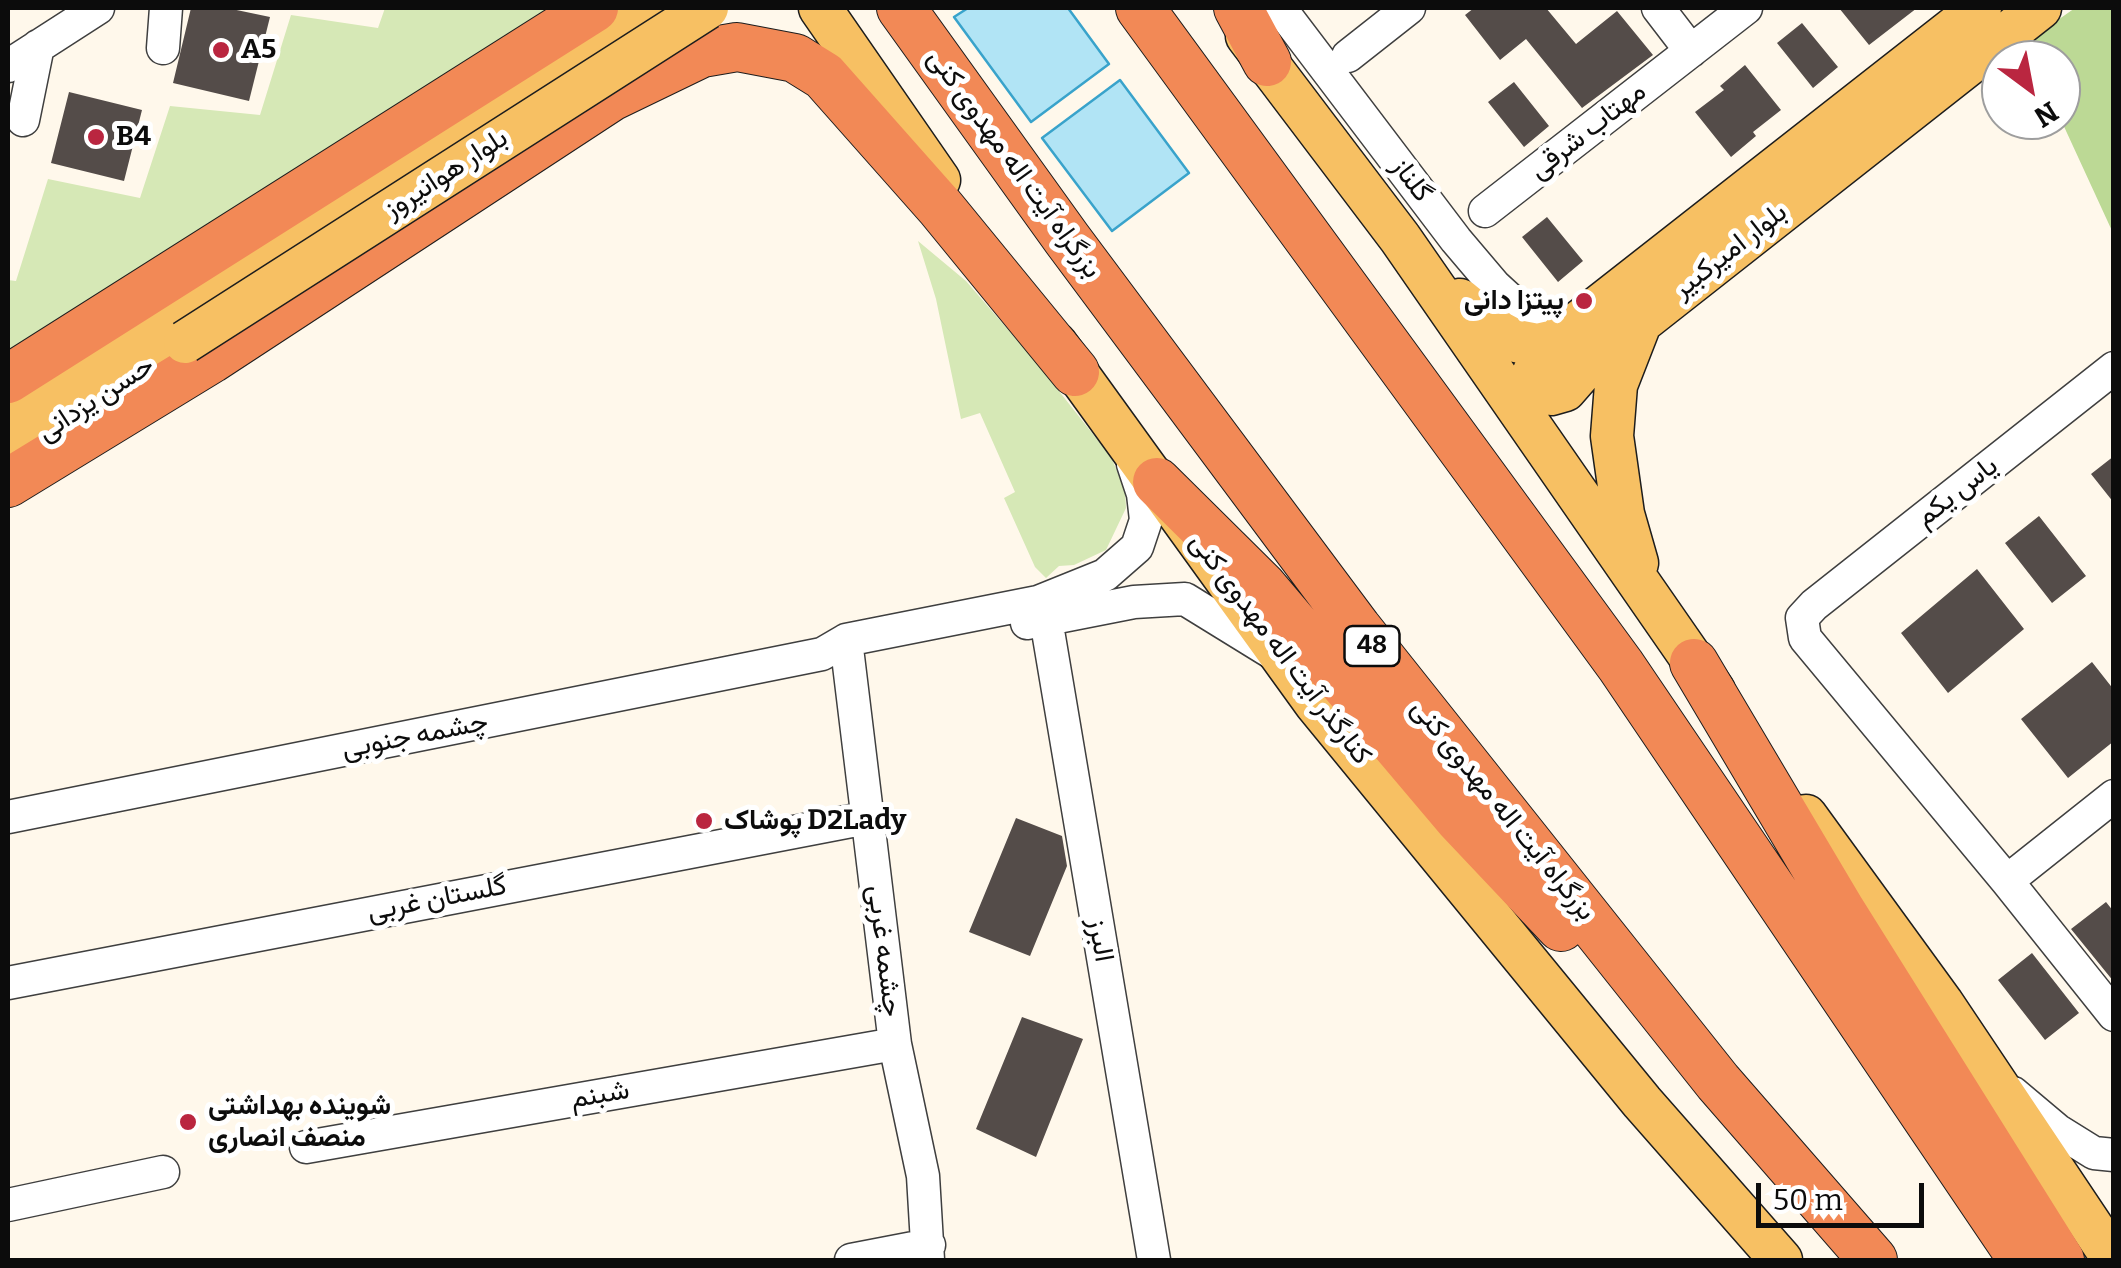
<!DOCTYPE html>
<html>
<head>
<meta charset="utf-8">
<style>
	body { margin:0 }
	#map { position:relative; width:2121px; height:1268px; overflow:hidden; background:#fff8eb; font-family:Bitter,serif }
	canvas { display:block }
	.frame { position:absolute; inset:0; border:10px solid #0c0c0c; pointer-events:none }
	.north { position:absolute; left:1981px; top:40px; width:100px; height:100px; box-sizing:border-box; background:#fff; border:2px solid #9e9e9e; border-radius:50%; rotate:148deg; font-size:28px; font-weight:700; line-height:40px; text-align:center; color:#0c0c0c }
	.north::after { content:''; display:block; margin:auto; width:35px; height:45px; background:#ba2640; clip-path:polygon(50% 0,100% 100%,50% 72%,0 100%) }
	.scale { position:absolute; left:1756px; top:1183px; width:168px; height:45px; box-sizing:border-box; border:5px solid #0c0c0c; border-top:0; padding-left:12px; font-size:30px; line-height:35px; white-space:nowrap; color:#0c0c0c; -webkit-text-stroke:8px #fff; paint-order:stroke }
</style>
</head>
<body>
<div id="map">
<canvas width="2121" height="1268"></canvas>
<div class="frame"></div>
<div class="north">N</div>
<div class="scale">50 m</div>
</div>
<script>
const ctx = document.querySelector('canvas').getContext('2d');
ctx.lineJoin = 'round';
function fill(path, color) {
  ctx.fillStyle = color;
  ctx.fill(path, 'evenodd');
}
function shape(rows) {
  const path = new Path2D();
  for (const r of rows) {
    path.moveTo(r[0], r[1]);
    for (let i = 2; i < r.length; i += 2) path.lineTo(r[i], r[i + 1]);
  }
  return path;
}
function strokePath(path, color, width, dash) {
  ctx.strokeStyle = color;
  ctx.lineWidth = width;
  ctx.lineCap = dash ? 'butt' : 'round';
  ctx.setLineDash(dash || []);
  ctx.stroke(path);
}
function label(font, color, halo, rows, align = 'center') {
  ctx.font = font + ' Bitter,Vazirmatn,serif';
  ctx.lineWidth = 10;
  ctx.setLineDash([]);
  ctx.textBaseline = 'middle';
  ctx.strokeStyle = halo;
  ctx.fillStyle = color;
  for (const [text, x, y, turn = 0] of rows) {
    ctx.save();
    ctx.translate(x, y);
    ctx.rotate((+turn || 0) * Math.PI / 180);
    ctx.textAlign = isNaN(turn) ? turn : align;
    if (halo) ctx.strokeText(text, 0, 0);
    ctx.fillText(text, 0, 0);
    ctx.restore();
  }
}
fill(shape([
	[385,8,563,8,8,367,8,280,16,281,48,179,140,198,170,106,260,115,291,15,378,28],
	[918,241,966,281,1036,362,1111,457,1125,490,1126,508,1106,550,1074,565,1059,566,1046,578,1035,567,1004,498,1015,492,980,413,961,419,936,299]
]), '#d6e8b6');
fill(shape([
	[2075,8,2113,8,2113,233,2061,120,2061,60,2033,60,2025,43]
]), '#bcd995');
const water = shape([
	[968,8,1068,8,1109,64,1031,122,954,17,968,8],
	[1120,80,1189,173,1112,231,1042,138,1120,80]
]);
fill(water, '#b1e4f5');
strokePath(water, '#39a3cb', 2.5);
fill(shape([
	[191,8,227,8,270,17,249,101,173,83],
	[1474,8,1546,8,1576,44,1617,11,1653,55,1582,108,1526,39,1500,60,1465,15],
	[1839,8,1917,8,1869,45],
	[1802,23,1838,67,1813,88,1777,43],
	[1745,65,1781,110,1753,132,1756,136,1731,157,1695,112,1724,90,1720,86],
	[1514,82,1549,126,1524,147,1488,102],
	[69,92,142,110,124,181,51,163],
	[1547,217,1583,261,1558,282,1522,237],
	[2114,456,2114,503,2091,474],
	[2039,516,2086,576,2052,603,2005,543],
	[1977,569,2024,629,1948,693,1901,633],
	[2092,662,2114,690,2114,741,2068,778,2021,719],
	[1016,818,1062,836,1067,866,1030,956,969,932],
	[2106,902,2114,912,2114,982,2071,929],
	[2032,953,2079,1013,2045,1040,1998,980],
	[1022,1017,1083,1039,1036,1157,976,1129]
]), '#544c49');
const minor = shape([
	[1280,8,1456,240,1495,286,1555,341],
	[1658,8,1691,51],
	[163,48,166,8],
	[1348,56,1409,8],
	[8,66,98,8],
	[23,120,38,46],
	[1485,211,1746,8],
	[2114,368,1814,605,1802,618,1805,638,2007,881,2114,1015],
	[1046,619,1154,1260],
	[1027,623,1134,602,1185,599,1271,652],
	[846,640,895,1044,923,1176,928,1260],
	[8,817,822,654,846,640,1038,602,1105,575,1137,547,1146,520,1143,494,1133,464],
	[2007,881,2114,796],
	[8,983,867,818],
	[2013,1093,2057,1130,2094,1153,2114,1155],
	[306,1147,895,1044],
	[8,1205,163,1172],
	[851,1260,929,1245]
]);
const major = shape([
	[820,8,939,180],
	[1247,36,1400,238,1714,691],
	[1460,300,1499,332,1516,341,1537,345,1555,341,1980,8],
	[1555,341,1534,372,1538,386,1551,394,1565,390,1586,366,1641,322,2040,8],
	[1056,344,1316,704,1642,1102,1781,1260],
	[8,416,648,8],
	[8,456,185,342],
	[1637,563,1623,514,1612,436,1616,385,1639,326],
	[1806,816,1942,1003,2114,1260]
]);
const highway = shape([
	[901,8,1067,239,1357,628,1718,1082,1873,1260],
	[1140,8,1621,666,2023,1260],
	[1238,8,1267,62],
	[8,379,594,8],
	[1157,482,1262,586,1459,819,1561,927],
	[8,483,211,359,611,97,702,53,737,47,795,58,824,76,940,207,1075,372],
	[1694,663,1840,909,2060,1260]
]);
strokePath(minor, '#3f3f3f', 35);
strokePath(major, '#1d1d1d', 45);
strokePath(highway, '#1d1d1d', 50);
strokePath(minor, '#fff', 32);
strokePath(major, '#f7c063', 42);
strokePath(highway, '#f28956', 48);
const majorBridge = shape([
	[185,342,707,8]
]);
strokePath(majorBridge, '#1d1d1d', 45, []);
strokePath(majorBridge, '#f7c063', 42);
for (const [x, y, r, color] of [
	[221,50,10,"#ba2640"],
	[96,137,10,"#ba2640"],
	[1584,301,10,"#ba2640"],
	[704,821,10,"#ba2640"],
	[188,1122,10,"#ba2640"]
]) {
  const dot = new Path2D();
  dot.arc(x, y, r, 0, 2 * Math.PI);
  ctx.fillStyle = color;
  ctx.fill(dot);
  strokePath(dot, '#fff', 4);
}
for (const [x, y, w] of [
	[1372,646,55]
]) {
  const box = new Path2D();
  box.roundRect(x - w / 2, y - 20, w, 40, 8);
  ctx.fillStyle = '#fff';
  ctx.fill(box);
  strokePath(box, '#0c0c0c', 2.5);
}
label('bold 25px', '#0c0c0c', null, [
	["48",1372,646]
]);
label('bold 28px', '#0c0c0c', '#fff', [
	["A5",241,50],
	["B4",116,137],
	["پیتزا دانی",1564,301,"right"],
	["پوشاک D2Lady",724,821],
	["شوینده بهداشتی",208,1106],
	["منصف انصاری",208,1138]
], 'left');
label('28px', '#0c0c0c', '#fff', [
	["مهتاب شرقی",1588,131,-38],
	["بزرگراه آیت اله مهدوی کنی",1014,164,54],
	["بلوار هوانیروز",446,174,-33],
	["گلناز",1411,180,53],
	["بلوار امیرکبیر",1730,251,-38],
	["حسن یزدانی",96,399,-33],
	["یاس یکم",1957,492,-38],
	["کنارگذر آیت اله مهدوی کنی",1280,649,53],
	["چشمه جنوبی",415,736,-11],
	["بزرگراه آیت اله مهدوی کنی",1503,810,51],
	["گلستان غربی",437,899,-11],
	["البرز",1100,940,80],
	["چشمه غربی",884,951,83],
	["شبنم",600,1095,-10]
]);
</script>
</body>
</html>
